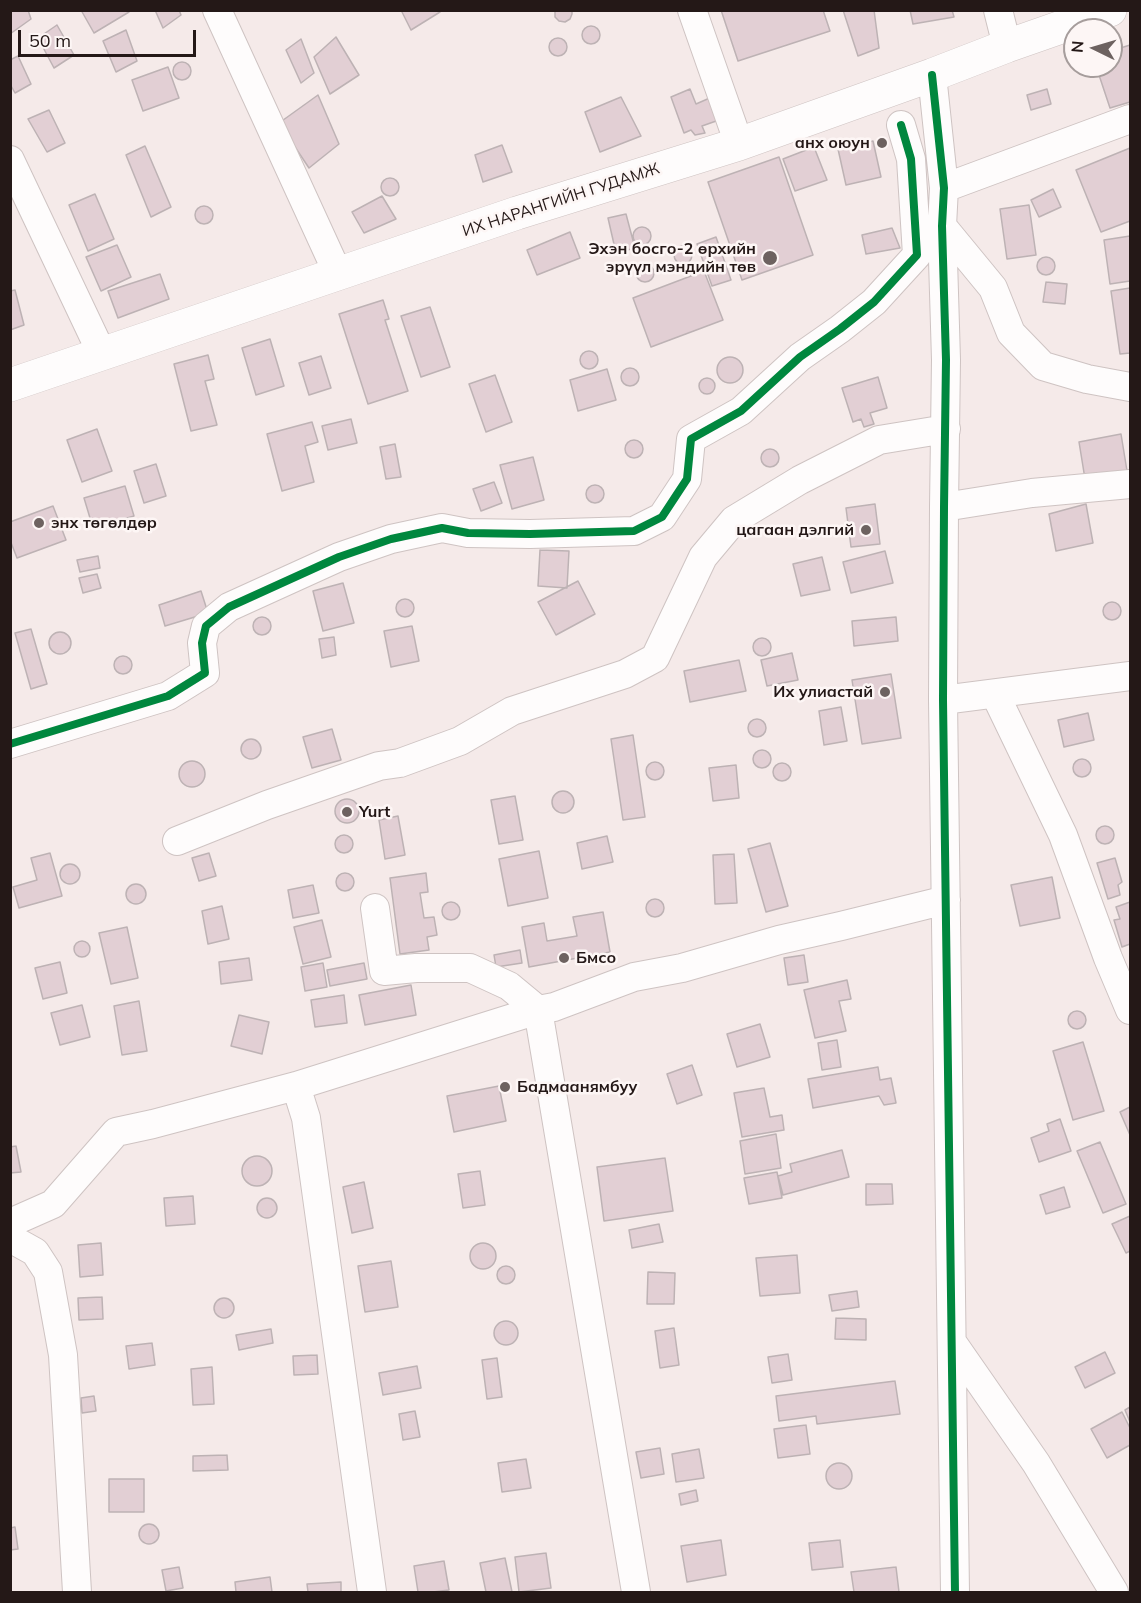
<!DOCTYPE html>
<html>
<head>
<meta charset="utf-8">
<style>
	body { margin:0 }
	#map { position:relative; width:1141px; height:1603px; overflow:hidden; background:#f5eae9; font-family:Mulish,sans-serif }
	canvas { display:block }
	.frame { position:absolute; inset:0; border:12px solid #241817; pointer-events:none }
	.north { position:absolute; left:1063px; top:18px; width:60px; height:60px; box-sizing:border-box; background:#fdf6f5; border:2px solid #a69d9c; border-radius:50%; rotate:275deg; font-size:16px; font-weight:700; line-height:24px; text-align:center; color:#241817 }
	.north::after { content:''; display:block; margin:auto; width:21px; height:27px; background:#6d6260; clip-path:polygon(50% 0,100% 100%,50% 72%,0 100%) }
	.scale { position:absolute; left:18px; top:30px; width:178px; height:27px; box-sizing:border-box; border:3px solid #241817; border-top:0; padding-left:8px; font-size:18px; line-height:21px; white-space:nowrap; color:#241817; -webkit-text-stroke:4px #fdf6f5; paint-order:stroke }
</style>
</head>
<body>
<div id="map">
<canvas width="1141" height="1603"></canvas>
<div class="frame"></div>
<div class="north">N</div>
<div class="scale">50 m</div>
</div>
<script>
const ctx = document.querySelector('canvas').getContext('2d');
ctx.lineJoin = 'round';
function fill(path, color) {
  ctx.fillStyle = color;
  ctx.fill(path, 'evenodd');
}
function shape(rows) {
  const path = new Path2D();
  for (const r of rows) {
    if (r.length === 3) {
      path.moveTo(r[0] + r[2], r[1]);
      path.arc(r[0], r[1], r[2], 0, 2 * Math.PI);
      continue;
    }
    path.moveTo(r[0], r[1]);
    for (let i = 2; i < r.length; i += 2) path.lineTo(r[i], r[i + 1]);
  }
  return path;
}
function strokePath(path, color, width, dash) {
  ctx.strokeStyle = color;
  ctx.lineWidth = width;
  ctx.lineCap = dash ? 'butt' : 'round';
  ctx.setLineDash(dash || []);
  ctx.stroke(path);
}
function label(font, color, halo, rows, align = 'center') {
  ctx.font = font + ' Mulish,sans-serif';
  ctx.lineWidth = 5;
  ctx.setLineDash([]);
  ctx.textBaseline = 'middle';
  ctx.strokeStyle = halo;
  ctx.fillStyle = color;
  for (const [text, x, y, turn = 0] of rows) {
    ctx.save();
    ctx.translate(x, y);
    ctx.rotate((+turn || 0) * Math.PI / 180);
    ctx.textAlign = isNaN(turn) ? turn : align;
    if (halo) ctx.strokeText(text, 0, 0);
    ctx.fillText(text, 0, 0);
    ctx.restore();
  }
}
const building = shape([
	[10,10,28,10,31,19,10,34,10,10],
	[81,10,127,10,129,12,94,33,81,10],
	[155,10,179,10,181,15,163,28,155,10],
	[401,10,440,10,440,12,411,30,401,10],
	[555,10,572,10,572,14,570,19,565,22,559,21,555,17,555,10],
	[721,10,823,10,830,31,738,61,721,10],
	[843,10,874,10,879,48,858,56,843,10],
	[910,10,952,10,954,17,913,24,910,10],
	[57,25,74,55,54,68,38,38,57,25],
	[591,35,9],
	[126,30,137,61,116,72,103,41,126,30],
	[336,37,359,75,330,94,314,57,336,37],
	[558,47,9],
	[301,39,314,73,301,83,286,50,301,39],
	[1130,45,1130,102,1110,108,1096,66,1111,66,1111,51,1130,45],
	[18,56,31,84,15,93,10,84,10,60,18,56],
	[182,71,9],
	[168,67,179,98,143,111,132,80,168,67],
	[690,89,696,104,712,97,719,120,702,126,705,133,695,135,691,130,684,133,671,97,690,89],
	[1047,89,1051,104,1031,110,1027,95,1047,89],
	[318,95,339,144,309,168,279,123,318,95],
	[621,97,641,136,600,152,585,112,621,97],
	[49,110,65,143,47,152,28,119,49,110],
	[873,141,881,177,846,185,838,149,873,141],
	[502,145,512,172,483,182,475,155,502,145],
	[145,146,171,207,151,217,126,155,145,146],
	[814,147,827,180,795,191,783,159,814,147],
	[1130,148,1130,221,1101,232,1076,170,1130,148],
	[779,157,813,255,742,280,708,182,779,157],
	[390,187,9],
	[1053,189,1061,207,1039,217,1031,200,1053,189],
	[95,194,114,239,88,251,69,205,95,194],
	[382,196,396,219,364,233,352,212,382,196],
	[1029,205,1036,255,1007,259,1000,209,1029,205],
	[204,215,9],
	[626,214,635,248,616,253,608,218,626,214],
	[642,236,9],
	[892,228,900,248,866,254,862,235,892,228],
	[570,232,580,258,537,275,527,250,570,232],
	[1130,236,1130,281,1110,284,1104,240,1130,236],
	[716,237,731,280,712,286,697,244,716,237],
	[117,245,131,277,101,291,86,257,117,245],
	[683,255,9],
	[1046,266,9],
	[645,273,9],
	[704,271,723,320,651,347,633,298,704,271],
	[160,274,169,299,118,318,108,291,160,274],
	[1046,282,1067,284,1065,304,1043,302,1046,282],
	[1130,288,1130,353,1120,354,1111,291,1130,288],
	[15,290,24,325,10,330,10,291,15,290],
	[383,300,389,319,385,320,408,391,368,404,339,314,383,300],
	[430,307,450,367,421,377,401,316,430,307],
	[270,339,284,386,256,395,242,348,270,339],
	[589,360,9],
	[208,355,214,379,205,381,217,425,191,431,174,364,208,355],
	[321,356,331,388,309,395,299,363,321,356],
	[730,370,13],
	[630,377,9],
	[607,369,616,400,578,411,570,380,607,369],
	[495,375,512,422,486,432,469,384,495,375],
	[878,377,887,408,870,413,874,424,864,427,861,419,853,422,842,388,878,377],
	[707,386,8],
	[351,419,357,443,328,450,322,426,351,419],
	[312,422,318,442,305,446,314,482,282,491,267,434,312,422],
	[97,429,112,471,82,482,67,440,97,429],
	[1121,434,1128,477,1086,485,1079,442,1121,434],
	[634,449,9],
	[395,444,401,477,386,479,380,447,395,444],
	[770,458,9],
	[533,457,544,500,512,509,500,465,533,457],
	[156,464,166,496,144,503,134,471,156,464],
	[494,482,502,503,481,511,473,489,494,482],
	[595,494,9],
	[125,486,134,516,93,528,84,498,125,486],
	[875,504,880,544,851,547,846,508,875,504],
	[1086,504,1093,543,1056,551,1049,514,1086,504],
	[53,506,66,540,17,558,10,540,10,522,53,506],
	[540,550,569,551,567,588,538,586,540,550],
	[885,551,893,583,851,593,843,562,885,551],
	[98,556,100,568,80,572,77,560,98,556],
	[822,557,830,590,801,596,793,564,822,557],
	[97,574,101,588,83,593,79,578,97,574],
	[578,581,595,614,556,635,538,602,578,581],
	[343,583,354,623,323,631,313,591,343,583],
	[201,591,208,613,165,626,159,605,201,591],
	[405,608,9],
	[1112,611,9],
	[896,617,898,641,854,646,852,621,896,617],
	[262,626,9],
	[412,626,419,661,391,667,384,631,412,626],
	[31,629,47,684,31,689,15,633,31,629],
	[60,643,11],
	[334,637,336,655,322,658,319,639,334,637],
	[762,647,9],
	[792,653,798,680,767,686,761,660,792,653],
	[123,665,9],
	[739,660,746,691,690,702,684,671,739,660],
	[891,674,901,738,862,744,852,680,891,674],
	[841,707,847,741,824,745,819,711,841,707],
	[1088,713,1094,740,1064,747,1058,720,1088,713],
	[757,728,9],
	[332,729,341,760,312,768,303,737,332,729],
	[633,735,645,817,623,820,611,739,633,735],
	[251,749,10],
	[762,759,9],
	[1082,768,9],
	[192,774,13],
	[655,771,9],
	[782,772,9],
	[736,765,739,798,713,801,709,768,736,765],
	[563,802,11],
	[515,796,523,840,499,844,491,800,515,796],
	[347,811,12],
	[398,816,405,855,385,859,379,820,398,816],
	[1105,835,9],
	[344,844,9],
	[607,836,613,862,582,869,577,843,607,836],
	[770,843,788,906,766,912,748,849,770,843],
	[539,851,548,898,508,906,499,859,539,851],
	[50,853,62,896,19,908,13,887,37,880,31,858,50,853],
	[209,853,216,876,199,881,192,858,209,853],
	[734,854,737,903,715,904,713,855,734,854],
	[1115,858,1122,882,1118,885,1120,895,1108,899,1097,863,1115,858],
	[70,874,10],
	[426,873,428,892,420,893,424,918,434,917,437,935,427,937,429,950,400,954,390,878,426,873],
	[345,882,9],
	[1052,877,1060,918,1020,926,1011,885,1052,877],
	[136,894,10],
	[313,885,319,913,293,918,288,890,313,885],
	[655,908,9],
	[1130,902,1130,944,1122,947,1114,920,1120,919,1116,907,1130,902],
	[451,911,9],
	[222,906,229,939,208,944,202,911,222,906],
	[603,912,610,952,529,967,522,927,544,923,547,941,577,936,573,917,603,912],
	[322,920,331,957,303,964,294,927,322,920],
	[127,927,138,978,111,984,99,933,127,927],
	[82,949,8],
	[520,950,522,963,496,967,494,955,520,950],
	[804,955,808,982,788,985,784,958,804,955],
	[249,958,252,980,221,984,219,962,249,958],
	[60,962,67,993,43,999,35,968,60,962],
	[323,963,327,987,305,991,301,967,323,963],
	[364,963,367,979,330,986,327,970,364,963],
	[847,980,851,999,839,1001,846,1031,815,1038,804,990,847,980],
	[411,985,416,1015,365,1025,359,995,411,985],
	[344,995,347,1023,315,1027,311,1000,344,995],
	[139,1001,147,1051,122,1055,114,1006,139,1001],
	[82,1005,90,1037,60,1045,51,1013,82,1005],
	[1077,1020,9],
	[239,1015,269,1022,262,1054,231,1046,239,1015],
	[760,1024,770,1057,737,1067,727,1034,760,1024],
	[837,1040,841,1067,822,1070,818,1043,837,1040],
	[1083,1042,1104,1111,1073,1120,1053,1051,1083,1042],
	[692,1065,702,1095,677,1104,667,1074,692,1065],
	[878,1067,880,1080,891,1078,896,1103,884,1105,879,1096,813,1108,808,1079,878,1067],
	[499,1086,506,1121,454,1132,447,1096,499,1086],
	[764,1088,770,1117,782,1115,784,1130,742,1137,734,1093,764,1088],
	[1130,1107,1130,1135,1120,1112,1130,1107],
	[1060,1119,1071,1151,1039,1162,1031,1138,1049,1131,1047,1124,1060,1119],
	[776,1134,781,1168,745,1174,740,1141,776,1134],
	[1100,1142,1126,1204,1103,1213,1077,1151,1100,1142],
	[16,1146,21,1172,10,1173,10,1147,16,1146],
	[842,1150,849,1177,783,1195,778,1176,792,1172,790,1164,842,1150],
	[257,1171,15],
	[665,1158,673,1211,604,1221,597,1167,665,1158],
	[480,1171,485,1205,463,1208,458,1174,480,1171],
	[777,1172,782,1198,749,1204,744,1178,777,1172],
	[364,1182,373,1228,352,1233,343,1187,364,1182],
	[866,1184,892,1184,893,1204,866,1205,866,1184],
	[1064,1187,1070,1207,1046,1214,1040,1195,1064,1187],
	[193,1196,195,1224,166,1226,164,1198,193,1196],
	[267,1208,10],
	[1130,1216,1130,1251,1126,1253,1112,1224,1130,1216],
	[659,1224,663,1242,632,1248,629,1230,659,1224],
	[101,1243,103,1275,80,1277,78,1245,101,1243],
	[483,1256,13],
	[797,1255,800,1293,760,1296,756,1258,797,1255],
	[391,1261,398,1307,365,1312,358,1266,391,1261],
	[506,1275,9],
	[648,1272,675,1273,674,1304,647,1304,648,1272],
	[857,1291,859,1307,832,1311,829,1295,857,1291],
	[102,1297,103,1319,79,1320,78,1298,102,1297],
	[224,1308,10],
	[836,1318,866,1319,866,1340,835,1339,836,1318],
	[506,1333,12],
	[674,1328,679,1365,660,1368,655,1331,674,1328],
	[271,1329,273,1343,239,1350,236,1335,271,1329],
	[152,1343,155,1365,129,1369,126,1346,152,1343],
	[1105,1352,1115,1373,1085,1388,1075,1367,1105,1352],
	[788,1354,792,1380,772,1383,768,1357,788,1354],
	[317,1355,318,1374,294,1375,293,1356,317,1355],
	[497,1358,502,1397,487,1399,482,1360,497,1358],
	[417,1366,421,1388,383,1395,379,1373,417,1366],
	[212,1367,214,1404,193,1405,191,1369,212,1367],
	[895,1381,900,1414,817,1424,816,1416,779,1421,776,1396,895,1381],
	[94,1396,96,1411,82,1413,81,1398,94,1396],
	[1130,1407,1130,1422,1125,1410,1130,1407],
	[415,1411,420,1437,403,1440,399,1414,415,1411],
	[1122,1412,1130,1428,1130,1445,1107,1458,1091,1429,1122,1412],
	[806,1425,810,1454,778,1458,774,1429,806,1425],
	[660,1448,664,1474,641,1478,636,1452,660,1448],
	[699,1449,704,1478,676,1482,672,1454,699,1449],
	[227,1455,228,1470,193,1471,193,1456,227,1455],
	[526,1459,531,1488,502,1492,498,1463,526,1459],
	[839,1476,13],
	[109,1479,144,1479,144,1512,109,1512,109,1479],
	[696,1490,698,1501,681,1505,679,1494,696,1490],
	[149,1534,10],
	[15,1527,18,1549,10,1550,10,1528,15,1527],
	[721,1540,726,1575,687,1582,681,1546,721,1540],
	[840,1540,843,1567,812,1570,809,1543,840,1540],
	[546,1553,551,1588,519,1592,515,1557,546,1553],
	[505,1558,512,1592,486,1592,480,1563,505,1558],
	[444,1561,449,1590,433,1592,418,1592,414,1566,444,1561],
	[179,1567,183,1588,166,1591,162,1570,179,1567],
	[896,1567,899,1592,854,1592,851,1572,896,1567],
	[270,1577,272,1592,236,1592,235,1582,270,1577],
	[341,1582,341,1592,308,1592,307,1584,341,1582]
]);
fill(building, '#e2cfd4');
strokePath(building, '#bdb2b4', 1.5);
const minor = shape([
	[217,10,338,274],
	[692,10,739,144],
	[998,10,1007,46],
	[932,75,944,188,942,226,946,360,944,507,943,700,955,1592],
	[10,160,102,354],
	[944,188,1130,119],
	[942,226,993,288,1011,333,1043,366,1087,379,1130,387],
	[944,507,1032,493,1130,484],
	[995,694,1063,835,1108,958,1130,1010],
	[943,700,1130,676],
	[10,744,168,696,205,673,202,643,206,626,229,607,339,557,391,539,442,528,468,533,530,534,634,531,662,517,687,479,691,439,741,411,800,357,840,329,874,302,917,255,911,159,901,125],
	[177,841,267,805,379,766,400,763,460,741,512,711,625,674,655,658,703,557,734,520,800,480,879,440,946,429],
	[375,908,384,971,416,968,470,968,509,986,538,1010,636,1592],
	[296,1086,306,1118,372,1592],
	[10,1223,53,1204,116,1132,153,1124,296,1086,538,1010,554,1007,634,977,682,968,779,940,841,926,946,900],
	[10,1240,17,1242,35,1252,48,1272,63,1355,77,1592],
	[952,1342,1036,1463,1114,1592]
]);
const secondary = shape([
	[10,385,517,213,739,144,932,75,1007,46,1110,10]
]);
strokePath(minor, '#cec3c2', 30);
strokePath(secondary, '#cec3c2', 34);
strokePath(minor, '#fefcfc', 28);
strokePath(secondary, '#fefcfc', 33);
strokePath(shape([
	[932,75,944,188,942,226,946,360,944,507,943,700,955,1592],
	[10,744,168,696,205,673,202,643,206,626,229,607,339,557,391,539,442,528,468,533,530,534,634,531,662,517,687,479,691,439,741,411,800,357,840,329,874,302,917,255,911,159,901,125]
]), '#00873e', 8);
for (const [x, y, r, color] of [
	[882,143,6,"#6d6260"],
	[770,258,8,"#6d6260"],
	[39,523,6,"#6d6260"],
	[866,530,6,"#6d6260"],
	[885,692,6,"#6d6260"],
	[347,812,6,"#6d6260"],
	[564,958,6,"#6d6260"],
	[505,1087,6,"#6d6260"]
]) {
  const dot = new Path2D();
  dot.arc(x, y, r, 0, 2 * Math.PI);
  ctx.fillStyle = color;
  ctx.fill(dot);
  strokePath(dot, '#fdf6f5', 2);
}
label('bold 16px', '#241817', '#fdf6f5', [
	["анх оюун",870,143],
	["Эхэн босго-2 өрхийн",756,249],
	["эрүүл мэндийн төв",756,267],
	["энх төгөлдөр",51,523,"left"],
	["цагаан дэлгий",854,530],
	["Их улиастай",873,692],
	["Yurt",359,812,"left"],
	["Бмсо",576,958,"left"],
	["Бадмаанямбуу",517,1087,"left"]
], 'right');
label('16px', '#241817', '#fdf6f5', [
	["ИХ НАРАНГИЙН ГУДАМЖ",561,200,-18]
]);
</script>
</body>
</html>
